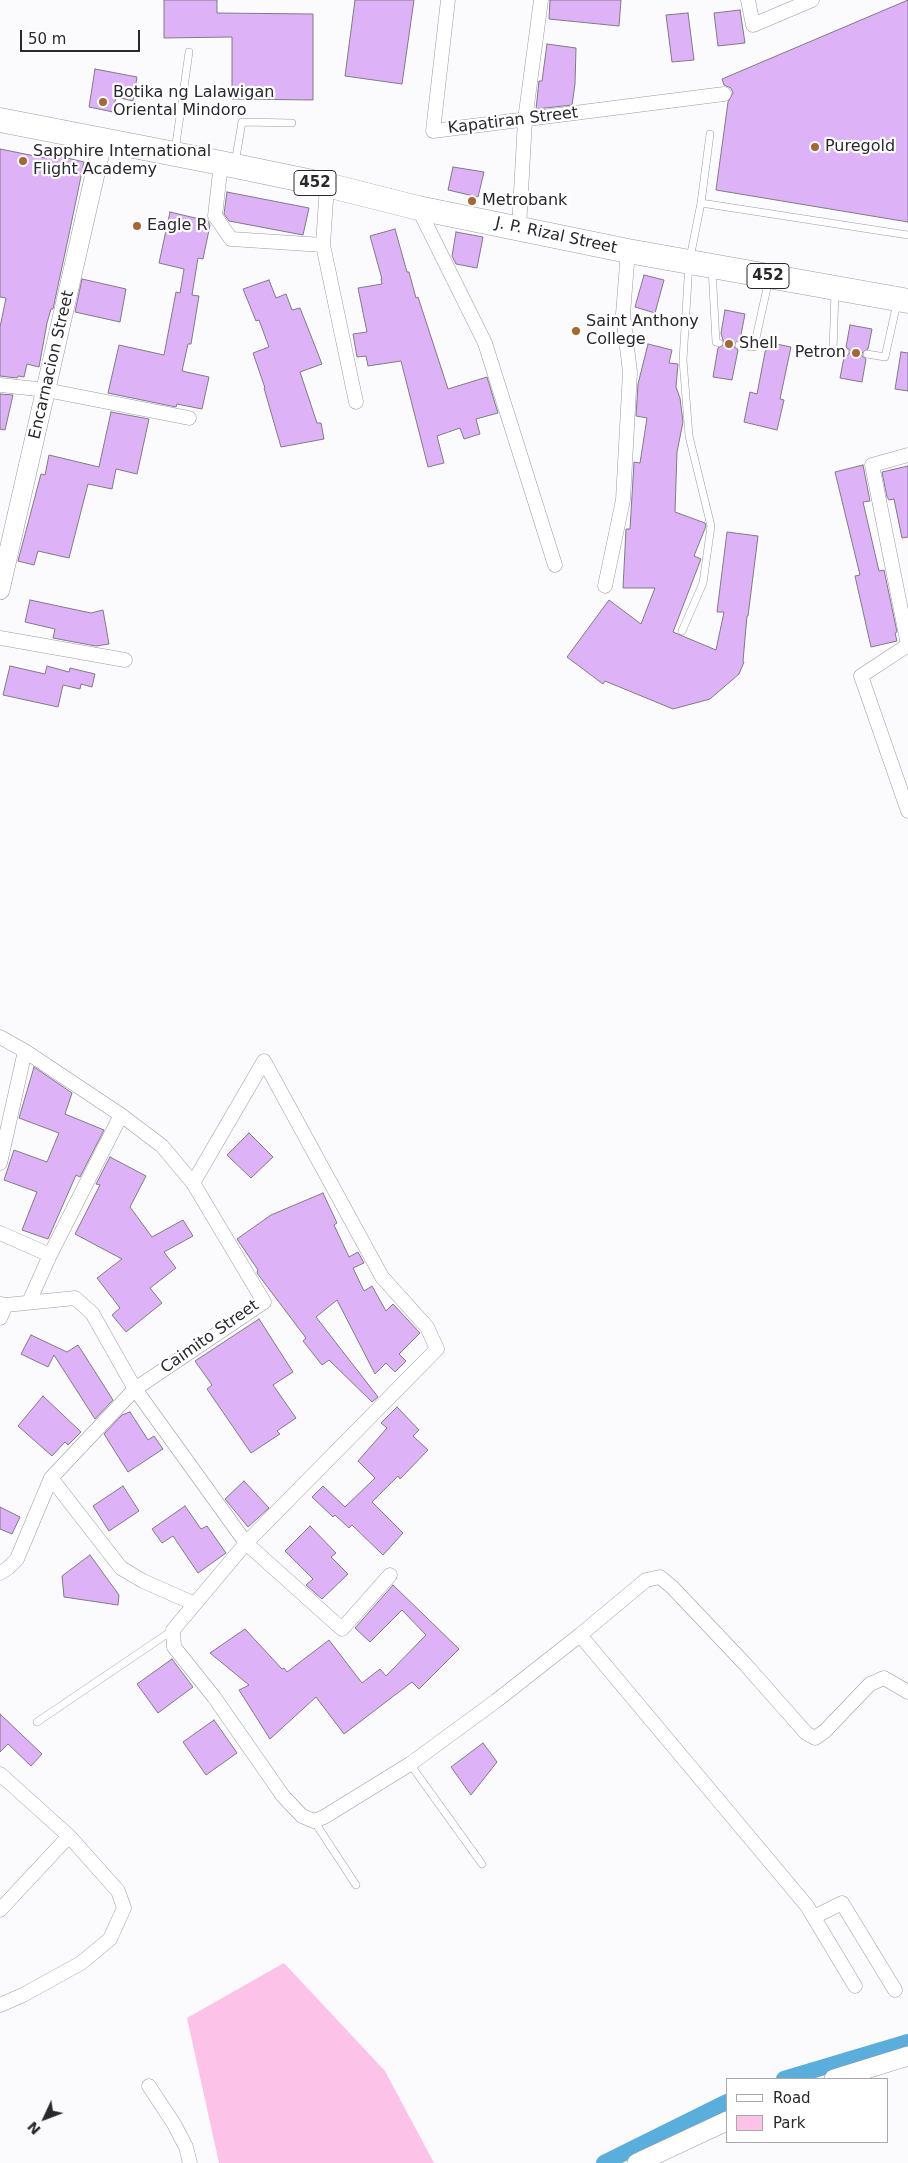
<!DOCTYPE html>
<html>
<head>
<meta charset="utf-8">
<style>
	body { margin:0 }
	#map { position:relative; width:908px; height:2163px; overflow:hidden; background:#fbfbfe; font-family:"DejaVu Sans",sans-serif }
	canvas { display:block }
	.legend { position:absolute; left:726px; top:2078px; width:162px; height:65px; box-sizing:border-box; background:#fff; border:1px solid #a9a9ab; margin:0; padding:6px 9px; list-style:none; font-size:15px; color:#28282d }
	.legend li { display:flex; align-items:center; gap:10px; height:25px }
	.legend b { width:25px; border:1px solid #a9a9ab }
	.north { position:absolute; left:20px; top:2093px; width:50px; height:50px; -webkit-text-stroke:4px #fff; paint-order:stroke; rotate:227deg; font-size:14px; font-weight:700; line-height:20px; text-align:center; color:#28282d }
	.north::after { content:''; display:block; margin:auto; width:18px; height:22px; background:#28282d; clip-path:polygon(50% 0,100% 100%,50% 72%,0 100%) }
	.scale { position:absolute; left:20px; top:30px; width:120px; height:22px; box-sizing:border-box; border:2px solid #28282d; border-top:0; padding-left:6px; font-size:15px; line-height:18px; white-space:nowrap; color:#28282d; -webkit-text-stroke:4px #fff; paint-order:stroke }
</style>
</head>
<body>
<div id="map">
<canvas width="908" height="2163"></canvas>
<ul class="legend">
<li><b style="height:6px;background:#fff"></b>Road</li>
<li><b style="height:14px;background:#fcc2e8"></b>Park</li>
</ul>
<div class="north">N</div>
<div class="scale">50 m</div>
</div>
<script>
const ctx = document.querySelector('canvas').getContext('2d');
ctx.lineJoin = 'round';
function fill(path, color) {
  ctx.fillStyle = color;
  ctx.fill(path, 'evenodd');
}
function shape(rows) {
  const path = new Path2D();
  for (const r of rows) {
    path.moveTo(r[0], r[1]);
    for (let i = 2; i < r.length; i += 2) path.lineTo(r[i], r[i + 1]);
  }
  return path;
}
function strokePath(path, color, width, dash) {
  ctx.strokeStyle = color;
  ctx.lineWidth = width;
  ctx.lineCap = dash ? 'butt' : 'round';
  ctx.setLineDash(dash || []);
  ctx.stroke(path);
}
function label(font, color, halo, rows, align = 'center') {
  ctx.font = font + ' "DejaVu Sans",sans-serif';
  ctx.lineWidth = 4.5;
  ctx.setLineDash([]);
  ctx.textBaseline = 'middle';
  ctx.strokeStyle = halo;
  ctx.fillStyle = color;
  for (const [text, x, y, turn = 0] of rows) {
    ctx.save();
    ctx.translate(x, y);
    ctx.rotate((+turn || 0) * Math.PI / 180);
    ctx.textAlign = isNaN(turn) ? turn : align;
    if (halo) ctx.strokeText(text, 0, 0);
    ctx.fillText(text, 0, 0);
    ctx.restore();
  }
}
fill(shape([
	[284,1963,385,2071,434,2163,219,2163,187,2018]
]), '#fcc2e8');
strokePath(shape([
	[784,2079,908,2042],
	[604,2163,727,2102]
]), '#59aedb', 16);
const building = shape([
	[164,0,217,0,217,13,313,14,313,100,232,99,232,37,164,38,164,0],
	[355,0,414,0,402,84,345,76,355,0],
	[550,0,621,0,619,26,549,19,550,0],
	[908,0,908,222,716,190,728,102,733,93,731,88,724,85,722,79,908,0],
	[740,10,745,43,718,46,714,13,740,10],
	[688,13,694,60,672,62,666,15,688,13],
	[547,44,576,48,575,84,572,105,536,109,539,81,542,81,547,44],
	[95,69,137,77,133,101,116,97,113,112,89,107,95,69],
	[0,149,45,158,46,153,84,162,68,239,53,309,51,309,47,323,39,367,27,364,24,377,18,376,17,378,0,376,0,327,6,298,0,297,0,149],
	[453,167,484,172,478,197,448,190,453,167],
	[227,192,309,208,303,235,229,221,224,214,227,192],
	[170,212,208,221,210,225,203,259,198,258,192,295,199,296,191,344,188,344,182,371,209,377,202,409,177,404,176,407,108,393,119,345,164,355,176,292,180,293,184,269,159,263,170,212],
	[395,229,407,272,409,272,416,298,418,297,448,389,487,377,498,413,476,419,480,434,464,439,460,428,437,436,444,463,428,467,401,361,368,366,366,356,357,357,353,334,367,332,358,288,382,284,381,279,382,279,370,236,395,229],
	[456,232,483,237,477,268,456,264,452,256,456,232],
	[644,275,664,280,655,313,635,307,644,275],
	[82,279,126,289,120,322,75,312,82,279],
	[269,280,276,298,286,294,292,310,300,308,322,364,300,372,317,423,321,423,324,439,281,447,264,388,265,388,253,353,269,347,259,320,256,321,243,289,269,280],
	[725,310,745,314,740,340,734,344,734,347,738,350,732,380,713,377,718,348,724,344,721,333,725,310],
	[850,325,872,329,868,349,862,353,862,356,866,359,862,382,840,378,844,357,850,353,850,350,846,347,850,325],
	[767,342,791,347,780,399,784,400,777,430,744,422,750,392,757,394,767,342],
	[648,344,672,350,669,363,678,364,676,387,680,398,683,422,677,452,675,512,705,523,706,526,694,556,701,559,673,632,716,650,724,612,717,612,727,532,758,536,748,616,747,616,743,661,744,662,739,674,710,699,673,709,605,681,603,684,567,657,609,600,641,624,655,588,623,588,626,529,630,529,634,462,640,463,647,418,636,416,638,384,648,344],
	[901,352,908,353,908,391,895,389,901,352],
	[0,394,13,395,5,430,0,429,0,394],
	[111,412,149,419,137,474,116,469,112,489,88,484,69,558,38,551,34,565,18,561,41,474,45,475,49,455,99,467,111,412],
	[863,465,870,501,863,502,879,571,884,570,897,632,895,633,897,641,871,647,855,576,860,575,835,472,863,465],
	[908,466,908,537,902,538,894,499,889,500,887,497,882,472,908,466],
	[30,600,91,613,103,610,109,644,96,646,53,638,55,629,25,622,30,600],
	[10,666,45,674,47,666,69,672,70,668,95,674,92,687,81,684,80,689,63,685,58,707,3,695,10,666],
	[34,1067,72,1093,65,1114,104,1130,80,1177,76,1175,48,1239,22,1230,37,1192,4,1180,14,1150,47,1162,59,1133,19,1118,34,1067],
	[249,1133,273,1157,251,1178,227,1155,249,1133],
	[110,1157,146,1176,130,1207,152,1237,183,1220,193,1236,164,1252,176,1268,150,1288,162,1303,126,1332,112,1315,120,1308,97,1278,122,1259,75,1234,100,1185,96,1184,110,1157],
	[323,1193,337,1223,334,1225,349,1257,358,1252,364,1263,353,1268,364,1291,372,1286,386,1311,393,1304,420,1333,399,1354,406,1361,395,1372,386,1363,375,1374,337,1300,316,1317,378,1397,372,1402,329,1360,322,1365,303,1341,306,1338,257,1273,258,1270,237,1239,271,1215,323,1193],
	[259,1319,293,1372,273,1385,296,1418,277,1431,280,1434,251,1453,207,1389,212,1385,195,1361,259,1319],
	[31,1335,67,1352,78,1345,113,1400,95,1419,54,1355,48,1367,21,1354,31,1335],
	[43,1396,81,1432,68,1445,65,1442,52,1456,18,1426,43,1396],
	[397,1407,419,1430,413,1436,428,1450,400,1479,398,1476,372,1502,403,1533,383,1555,352,1525,349,1528,335,1515,333,1517,312,1497,323,1486,345,1507,375,1478,358,1461,387,1428,381,1423,397,1407],
	[130,1412,148,1440,154,1436,163,1449,128,1472,104,1434,122,1415,130,1412],
	[244,1481,269,1508,248,1527,225,1499,244,1481],
	[123,1486,139,1511,109,1531,93,1506,123,1486],
	[185,1506,201,1529,207,1526,226,1553,198,1573,173,1536,162,1543,152,1529,185,1506],
	[0,1507,20,1517,12,1534,0,1529,0,1507],
	[310,1526,336,1553,331,1557,348,1574,322,1599,306,1585,313,1579,285,1551,310,1526],
	[90,1555,119,1595,118,1605,64,1597,62,1576,90,1555],
	[393,1585,459,1649,419,1689,412,1682,344,1734,316,1697,270,1739,239,1690,249,1685,210,1653,245,1629,282,1669,284,1668,287,1672,329,1640,362,1683,380,1669,386,1676,426,1635,402,1610,370,1642,355,1628,393,1585],
	[172,1659,193,1687,158,1713,137,1684,172,1659],
	[0,1714,42,1754,31,1766,8,1744,0,1752,0,1714],
	[214,1720,237,1753,206,1775,183,1742,214,1720],
	[483,1743,497,1762,471,1795,451,1767,483,1743]
]);
fill(building, '#deb2f7');
strokePath(building, '#817a85', 1);
const lane = shape([
	[175,151,189,52],
	[235,163,242,122,292,123],
	[701,203,710,134],
	[712,268,716,342,719,343],
	[835,292,833,350,845,352],
	[739,345,754,347,769,279],
	[867,354,885,357,897,303],
	[682,631,703,583,711,526,689,436,683,360,689,263,701,203,908,235],
	[37,1722,173,1630],
	[410,1764,482,1864],
	[314,1821,356,1885]
]);
const street = shape([
	[448,0,433,131,724,94],
	[748,0,753,25,812,0],
	[221,163,215,216,231,239,323,245],
	[327,185,323,245,356,402],
	[418,208,485,343,555,565],
	[519,228,525,120,541,0],
	[0,385,46,390,189,418],
	[605,586,623,500,630,372,623,314,628,251],
	[0,638,125,660],
	[908,645,872,465,908,455],
	[908,645,861,676,908,811],
	[0,1037,25,1051,121,1115,162,1146,193,1183,264,1302,135,1389,51,1478,17,1559,8,1568,0,1573],
	[0,1163,25,1051],
	[193,1183,264,1061,382,1277,427,1327,437,1349,246,1543,173,1630,174,1647,214,1697,283,1796,302,1816,314,1821,324,1817,410,1764,496,1701,580,1635,646,1580,660,1577,673,1588,745,1664,806,1733,815,1738,825,1731,870,1684,884,1678,908,1692],
	[0,1233,50,1255],
	[29,1302,50,1255,121,1115],
	[0,1304,6,1305,75,1298,92,1313,135,1389,246,1543,342,1629,390,1575],
	[0,1318,6,1305],
	[51,1478,121,1568,143,1581,195,1604],
	[580,1635,807,1906,855,1986],
	[0,1774,69,1836,118,1891,124,1908,110,1939,81,1963,23,1995,0,2005],
	[0,1910,69,1836],
	[814,1917,842,1903,895,1990],
	[149,2086,174,2124,186,2147,190,2163]
]);
const secondary = shape([
	[0,590,103,139],
	[834,2079,908,2056],
	[637,2163,727,2121]
]);
const highway = shape([
	[0,120,221,163,327,185,418,208,628,251,908,301]
]);
strokePath(lane, '#9a9aa7', 8);
strokePath(street, '#9a9aa7', 15);
strokePath(secondary, '#9a9aa7', 20);
strokePath(highway, '#9a9aa7', 25);
strokePath(lane, '#fff', 7);
strokePath(street, '#fff', 14);
strokePath(secondary, '#fff', 19);
strokePath(highway, '#fff', 24);
for (const [x, y, r, color] of [
	[103,102,5,"#a86731"],
	[815,147,5,"#a86731"],
	[23,161,5,"#a86731"],
	[472,201,5,"#a86731"],
	[137,226,5,"#a86731"],
	[576,331,5,"#a86731"],
	[729,344,5,"#a86731"],
	[856,353,5,"#a86731"]
]) {
  const dot = new Path2D();
  dot.arc(x, y, r, 0, 2 * Math.PI);
  ctx.fillStyle = color;
  ctx.fill(dot);
  strokePath(dot, '#fff', 2);
}
for (const [x, y, w] of [
	[315,183,42],
	[768,276,42]
]) {
  const box = new Path2D();
  box.roundRect(x - w / 2, y - 12.5, w, 25, 4);
  ctx.fillStyle = '#fff';
  ctx.fill(box);
  strokePath(box, '#28282d', 1);
}
label('bold 15px', '#28282d', null, [
	["452",315,183],
	["452",768,276]
]);
label('16px', '#28282d', '#fff', [
	["Botika ng Lalawigan",113,93],
	["Oriental Mindoro",113,111],
	["Puregold",825,147],
	["Sapphire International",33,152],
	["Flight Academy",33,170],
	["Metrobank",482,201],
	["Eagle R",147,226],
	["Saint Anthony",586,322],
	["College",586,340],
	["Shell",739,344],
	["Petron",846,353,"right"]
], 'left');
label('16px', '#28282d', '#fff', [
	["Kapatiran Street",513,121,-7],
	["J. P. Rizal Street",556,236,12],
	["Encarnacion Street",52,365,-77],
	["Caimito Street",210,1337,-35]
]);
</script>
</body>
</html>
